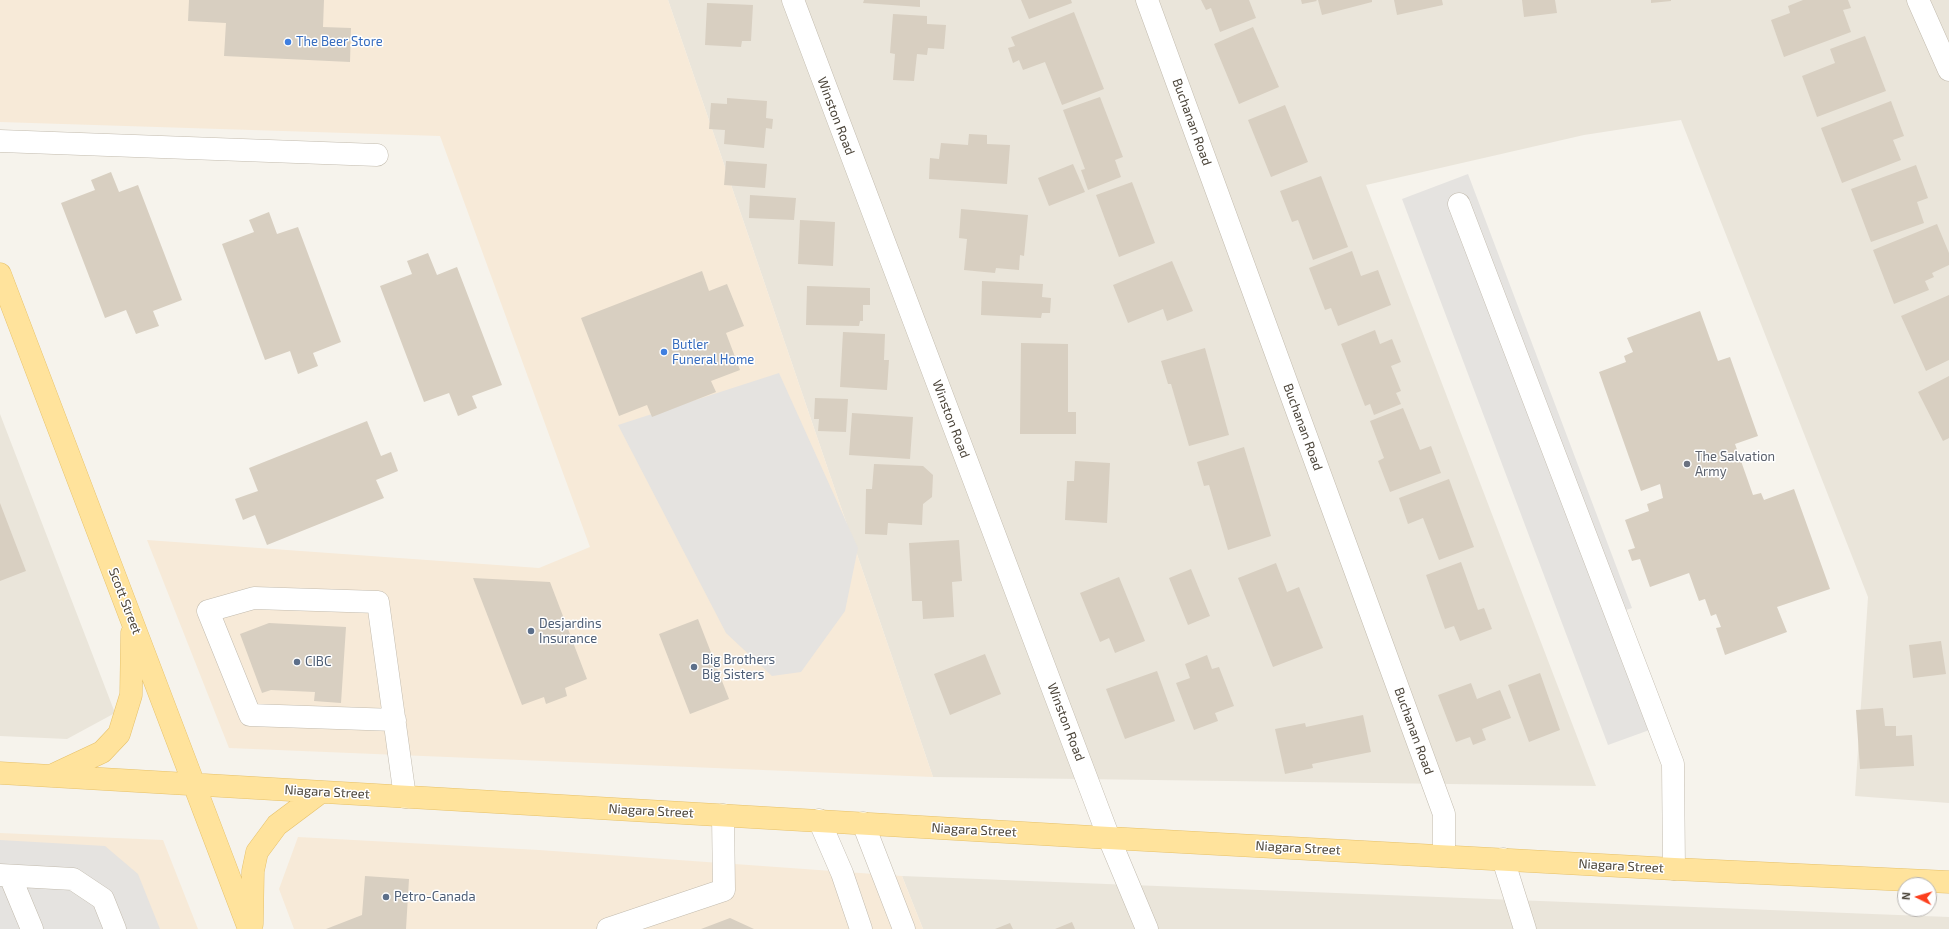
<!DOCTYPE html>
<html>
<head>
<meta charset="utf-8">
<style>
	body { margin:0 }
	#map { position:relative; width:1949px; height:929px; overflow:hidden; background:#f6f3ec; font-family:"Exo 2",sans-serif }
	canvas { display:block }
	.north { position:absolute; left:1897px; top:877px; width:40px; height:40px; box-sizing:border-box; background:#fff; border:1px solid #b7b4b0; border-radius:50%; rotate:275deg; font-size:11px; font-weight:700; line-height:16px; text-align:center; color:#4b4439 }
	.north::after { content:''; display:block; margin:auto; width:14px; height:18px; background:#fc3f1d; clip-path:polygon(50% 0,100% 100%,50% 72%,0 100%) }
</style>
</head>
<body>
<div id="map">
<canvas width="1949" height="929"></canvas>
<div class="north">N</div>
</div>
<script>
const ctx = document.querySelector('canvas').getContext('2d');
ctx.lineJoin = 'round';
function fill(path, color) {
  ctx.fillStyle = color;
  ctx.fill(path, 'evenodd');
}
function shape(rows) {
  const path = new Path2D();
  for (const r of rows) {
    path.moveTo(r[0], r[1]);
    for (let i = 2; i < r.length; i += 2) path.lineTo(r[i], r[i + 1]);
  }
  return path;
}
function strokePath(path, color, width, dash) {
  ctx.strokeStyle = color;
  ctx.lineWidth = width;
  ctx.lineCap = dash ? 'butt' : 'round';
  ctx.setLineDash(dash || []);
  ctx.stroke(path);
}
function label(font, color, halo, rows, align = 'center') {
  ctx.font = font + ' "Exo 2",sans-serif';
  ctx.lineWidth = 3;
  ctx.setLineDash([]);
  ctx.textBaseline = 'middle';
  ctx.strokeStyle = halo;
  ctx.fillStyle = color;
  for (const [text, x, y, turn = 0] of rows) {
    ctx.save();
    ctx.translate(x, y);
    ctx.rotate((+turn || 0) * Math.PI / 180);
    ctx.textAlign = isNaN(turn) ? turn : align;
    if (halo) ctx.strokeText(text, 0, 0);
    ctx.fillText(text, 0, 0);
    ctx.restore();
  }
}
fill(shape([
	[668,0,1949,0,1949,803,1855,796,1868,597,1681,120,1584,135,1366,185,1596,786,933,777],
	[0,414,115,713,67,739,0,736],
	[902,876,1949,917,1949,929,923,929]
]), '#eae5da');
fill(shape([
	[0,0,668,0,933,777,229,748,147,540,539,568,590,547,440,136,0,122],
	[0,833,163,840,198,929,0,929],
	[298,837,539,850,902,876,923,929,294,929,279,889]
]), '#f7ead8');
fill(shape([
	[1468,174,1632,608,1623,611,1666,724,1608,745,1402,199],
	[779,373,858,548,845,611,801,672,772,676,726,633,618,425],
	[0,840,105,846,138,874,160,929,0,929]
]), '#e5e3e0');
fill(shape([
	[189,0,324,0,323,27,351,28,350,62,224,56,226,23,188,21],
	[864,0,920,0,920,7,863,3],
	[1021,0,1071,0,1072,3,1029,19],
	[1201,0,1249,0,1256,18,1220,32,1211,8,1206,10],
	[1301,0,1316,0,1317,1,1302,4],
	[1318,0,1372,0,1372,2,1322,15],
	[1394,0,1442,0,1443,5,1397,15],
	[1522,0,1555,0,1557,13,1524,17],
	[1651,0,1671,0,1671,1,1651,3],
	[1803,0,1848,0,1851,8,1843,10,1851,32,1784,57,1771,20,1790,13,1788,6],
	[707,3,753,5,751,41,742,41,741,47,705,45],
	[1074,12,1104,89,1062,105,1045,62,1023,70,1019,60,1013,63,1008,48,1015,46,1011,37],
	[893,14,927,16,927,24,946,25,944,49,928,48,927,55,917,54,914,81,893,80,895,54,890,53],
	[1253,27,1279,87,1239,104,1214,44],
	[1865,36,1886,91,1817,117,1802,76,1835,63,1830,49],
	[1100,97,1123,157,1115,160,1121,177,1088,190,1081,170,1085,169,1063,110],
	[727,98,767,101,766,118,773,119,772,129,766,128,764,148,724,144,725,130,709,129,711,103,727,104],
	[1891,101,1904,136,1893,140,1901,160,1842,183,1821,128],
	[1285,105,1308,162,1271,177,1248,120],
	[969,134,987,135,987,144,1010,145,1007,184,929,179,930,158,939,159,941,143,968,145],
	[726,161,767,164,765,188,724,185],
	[1073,164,1085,192,1049,206,1038,178],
	[1916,165,1928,198,1917,202,1924,223,1871,242,1851,189],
	[111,172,119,192,138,185,182,300,153,311,159,326,136,334,126,310,105,318,61,203,95,190,91,180],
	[1321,176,1348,247,1313,260,1298,220,1292,222,1280,191],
	[1132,182,1155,243,1119,257,1096,195],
	[750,195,796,198,794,220,749,218],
	[961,209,1028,215,1024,256,1020,255,1019,270,996,268,995,273,964,270,967,239,959,238],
	[269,212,277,234,298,227,341,342,313,353,318,366,298,374,290,351,265,360,222,244,254,232,249,220],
	[800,220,835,222,833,266,798,264],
	[1937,224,1949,253,1949,265,1932,273,1934,277,1925,281,1929,290,1894,304,1873,250],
	[1352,251,1361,276,1378,270,1391,305,1338,326,1331,308,1325,310,1309,268],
	[428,253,437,275,457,267,502,385,472,396,477,408,458,416,449,393,424,402,380,286,412,274,407,261],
	[1172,261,1193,311,1167,321,1163,309,1128,323,1113,285],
	[702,271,709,291,727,284,744,326,726,333,740,370,711,381,716,392,652,417,647,405,619,416,581,318],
	[982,281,1043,284,1042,297,1051,298,1050,313,1042,313,1041,318,981,315],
	[807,286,870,288,870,305,863,305,863,321,860,321,859,326,806,325],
	[1949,295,1949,360,1926,371,1901,316],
	[1700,311,1718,361,1730,357,1758,436,1735,444,1753,495,1761,493,1764,500,1794,489,1830,589,1777,607,1787,632,1725,655,1716,628,1721,627,1716,614,1711,616,1705,599,1699,601,1689,573,1650,587,1640,559,1632,561,1628,550,1635,548,1625,520,1649,511,1647,504,1663,498,1660,484,1641,491,1599,372,1626,362,1624,356,1633,352,1627,338],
	[1375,330,1380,344,1392,339,1401,362,1391,366,1401,391,1396,393,1401,404,1374,415,1370,404,1365,406,1341,344],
	[843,332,885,334,884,360,889,360,887,390,840,387],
	[1021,343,1068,344,1068,412,1076,412,1076,434,1020,434],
	[1205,348,1229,435,1189,446,1171,384,1168,384,1161,361],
	[1949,376,1949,438,1943,441,1918,392],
	[815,398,848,399,846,432,818,431,819,419,814,419],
	[1403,408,1420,450,1431,446,1441,473,1390,492,1378,461,1384,458,1370,421],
	[852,413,913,417,910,459,849,455],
	[367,421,381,456,391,452,398,471,376,480,384,498,267,545,255,515,243,520,235,499,258,491,249,468],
	[1244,447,1271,536,1228,550,1209,485,1204,486,1197,462],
	[1075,461,1110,463,1107,523,1065,520,1067,481,1074,481],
	[874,464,923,466,933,475,932,497,923,504,922,525,888,523,887,535,865,534,866,489,872,489],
	[1449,479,1474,547,1439,560,1423,518,1408,524,1399,498],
	[0,503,26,571,0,581],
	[959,540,962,581,952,582,954,617,923,619,922,601,912,601,909,543],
	[1461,562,1478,610,1484,608,1492,629,1460,641,1454,626,1445,629,1426,575],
	[1276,563,1287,592,1299,587,1323,648,1273,667,1238,578],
	[1191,569,1210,616,1188,625,1169,578],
	[1119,577,1145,641,1115,653,1109,638,1100,642,1080,593],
	[473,578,550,582,587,679,565,688,567,696,546,704,544,697,522,705],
	[698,619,729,699,690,714,659,634],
	[269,623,346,627,341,703,314,701,315,692,271,690,262,693,240,634],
	[1941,641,1946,674,1913,678,1909,645],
	[985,654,1001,694,950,715,934,674],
	[1207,655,1212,669,1219,667,1234,706,1215,713,1218,721,1194,730,1176,683,1190,678,1185,664],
	[1157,671,1175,721,1125,739,1106,689],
	[1540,673,1560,730,1529,742,1508,685],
	[1471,683,1477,699,1500,690,1511,718,1482,729,1486,740,1473,745,1470,737,1456,742,1438,695],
	[1883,708,1885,726,1896,726,1896,736,1912,735,1914,766,1860,769,1856,710],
	[1363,715,1371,752,1312,764,1313,768,1285,774,1275,729,1305,723,1306,727],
	[365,876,409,879,406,929,326,929,362,915],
	[730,918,754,929,701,929],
	[1072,922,1075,929,1055,929],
	[1010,923,1013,929,995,929]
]), '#d8cfc1');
const minor = shape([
	[793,0,1109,838,1147,929],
	[1147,0,1444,814,1444,856],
	[1918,0,1949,70],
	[0,141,377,155],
	[1459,204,1673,764,1674,869],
	[395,720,250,715,208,611,254,598,378,602,405,797],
	[819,820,842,873,861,929],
	[863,823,904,929],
	[1503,859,1525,929],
	[0,875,73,879,103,899,115,929],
	[10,876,32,929],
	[608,929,724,890,723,815]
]);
const major = shape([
	[0,274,249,929],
	[0,773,1109,838,1674,869,1949,882],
	[55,774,102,752,119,734,131,695,132,633],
	[252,924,253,871,257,852,277,825,321,792]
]);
strokePath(minor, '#c2bbae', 23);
strokePath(major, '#e6c16a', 23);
strokePath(minor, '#fff', 22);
strokePath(major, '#ffe39c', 22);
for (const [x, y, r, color] of [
	[288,42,4,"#3f7fe0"],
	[664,352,4,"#3f7fe0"],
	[1687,464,4,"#6b7280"],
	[531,631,4,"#5c6f8a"],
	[297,662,4,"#5c6f8a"],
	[694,667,4,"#5c6f8a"],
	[386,897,4,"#5c6f8a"]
]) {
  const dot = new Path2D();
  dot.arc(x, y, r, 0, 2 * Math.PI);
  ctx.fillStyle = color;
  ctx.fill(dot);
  strokePath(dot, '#fff', 1.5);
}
label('13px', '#366cbe', '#fff', [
	["The Beer Store",296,42],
	["Butler",672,345],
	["Funeral Home",672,360]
], 'left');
label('13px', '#4b4439', '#fff', [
	["Winston Road",836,116,69],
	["Buchanan Road",1192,122,70],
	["Winston Road",951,419,69],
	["Buchanan Road",1303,427,70],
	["Scott Street",125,601,69],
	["Winston Road",1066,722,69],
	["Buchanan Road",1414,731,70],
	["Niagara Street",327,792,3],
	["Niagara Street",651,811,3],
	["Niagara Street",974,830,3],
	["Niagara Street",1298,848,3],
	["Niagara Street",1621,866,3]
]);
label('13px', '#5b616d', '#fff', [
	["The Salvation",1695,457],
	["Army",1695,472]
], 'left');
label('13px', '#4e5e75', '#fff', [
	["Desjardins",539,624],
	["Insurance",539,639],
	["Big Brothers",702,660],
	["Big Sisters",702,675],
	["CIBC",305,662],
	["Petro-Canada",394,897]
], 'left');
</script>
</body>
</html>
